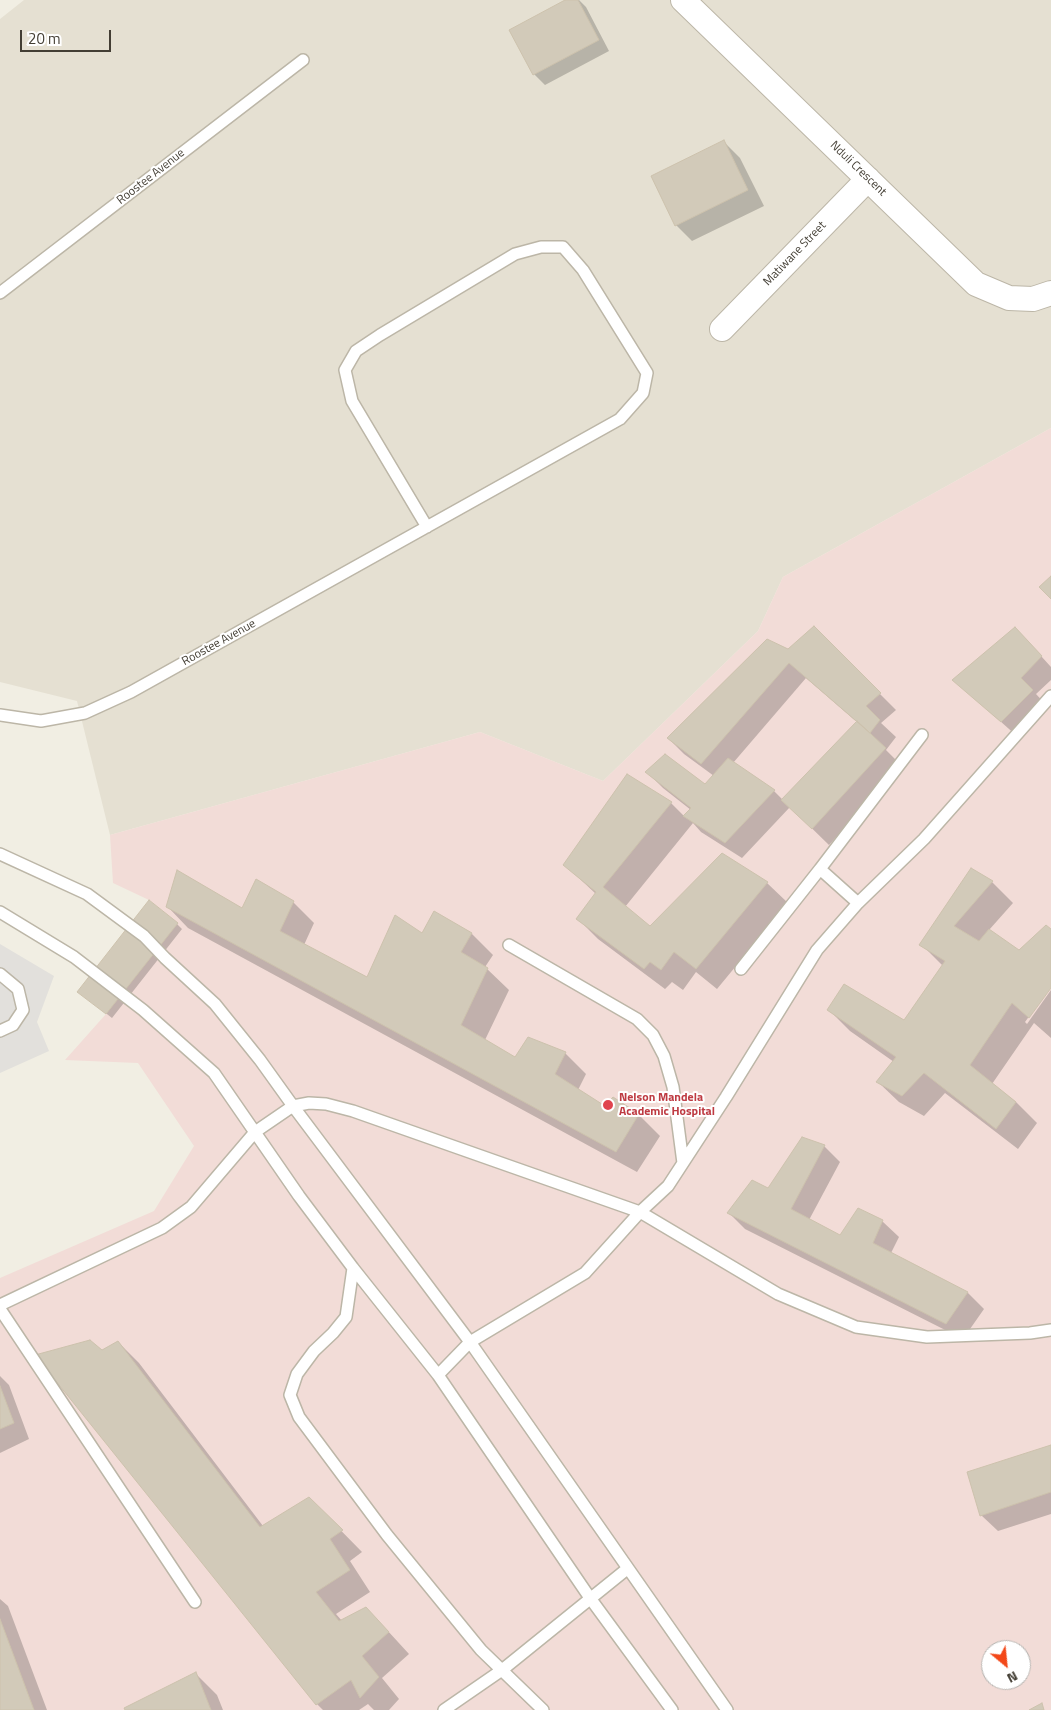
<!DOCTYPE html>
<html>
<head>
<meta charset="utf-8">
<style>
	body { margin:0 }
	#map { position:relative; width:1051px; height:1710px; overflow:hidden; background:#f1eee3; font-family:"Titillium Web",sans-serif }
	canvas { display:block }
	.north { position:absolute; left:981px; top:1640px; width:50px; height:50px; box-sizing:border-box; background:#fff; border:1px solid #b4b2ae; border-radius:50%; rotate:152deg; font-size:14px; font-weight:700; line-height:20px; text-align:center; color:#433e34 }
	.north::after { content:''; display:block; margin:auto; width:18px; height:22px; background:#f34819; clip-path:polygon(50% 0,100% 100%,50% 72%,0 100%) }
	.scale { position:absolute; left:20px; top:30px; width:91px; height:22px; box-sizing:border-box; border:2px solid #433e34; border-top:0; padding-left:6px; font-size:15px; line-height:18px; white-space:nowrap; color:#433e34; -webkit-text-stroke:4px #fff; paint-order:stroke }
</style>
</head>
<body>
<div id="map">
<canvas width="1051" height="1710"></canvas>
<div class="north">N</div>
<div class="scale">20 m</div>
</div>
<script>
const ctx = document.querySelector('canvas').getContext('2d');
ctx.lineJoin = 'round';
function fill(path, color) {
  ctx.fillStyle = color;
  ctx.fill(path, 'evenodd');
}
function shape(rows) {
  const path = new Path2D();
  for (const r of rows) {
    path.moveTo(r[0], r[1]);
    for (let i = 2; i < r.length; i += 2) path.lineTo(r[i], r[i + 1]);
  }
  return path;
}
function strokePath(path, color, width, dash) {
  ctx.strokeStyle = color;
  ctx.lineWidth = width;
  ctx.lineCap = dash ? 'butt' : 'round';
  ctx.setLineDash(dash || []);
  ctx.stroke(path);
}
function label(font, color, halo, rows, align = 'center') {
  ctx.font = font + ' "Titillium Web",sans-serif';
  ctx.lineWidth = 4;
  ctx.setLineDash([]);
  ctx.textBaseline = 'middle';
  ctx.strokeStyle = halo;
  ctx.fillStyle = color;
  for (const [text, x, y, turn = 0] of rows) {
    ctx.save();
    ctx.translate(x, y);
    ctx.rotate((+turn || 0) * Math.PI / 180);
    ctx.textAlign = isNaN(turn) ? turn : align;
    if (halo) ctx.strokeText(text, 0, 0);
    ctx.fillText(text, 0, 0);
    ctx.restore();
  }
}
fill(shape([
	[24,0,1051,0,1051,428,783,577,758,631,603,781,480,732,110,835,77,701,0,682,0,19]
]), '#e5e0d2');
fill(shape([
	[1051,428,1051,1710,0,1710,0,1278,154,1211,194,1146,138,1063,65,1060,106,1014,177,923,149,900,113,883,110,835,480,732,603,781,758,631,783,577],
	[991,1650,1021,1650,1021,1680,991,1680]
]), '#f2dcd7');
fill(shape([
	[0,944,54,976,37,1022,49,1051,0,1073]
]), '#e2e0dc');
fill(shape([
	[567,0,579,0,586,7,609,51,545,85,534,74],
	[724,142,740,158,764,206,692,241,676,225],
	[814,628,896,710,881,723,896,737,886,750,901,765,829,845,790,807,742,858,701,832,693,823,625,907,650,928,767,883,788,903,717,989,696,972,683,990,672,982,665,989,598,939,577,918,596,894,565,865,627,775,671,803,684,816,691,810,663,788,647,772,706,786,714,776,684,754,668,738,788,651],
	[806,678,857,722,783,800,774,791,733,763],
	[1031,645,1051,667,1051,680,1036,694,1048,707,1018,737,954,680],
	[971,870,992,882,1013,903,989,930,1019,952,1051,931,1051,986,1025,1022,1027,1024,1051,990,1051,1038,1034,1023,992,1084,1016,1102,1037,1123,1018,1149,945,1093,924,1116,899,1102,878,1082,894,1062,850,1031,829,1010,904,1022,943,966,921,944],
	[293,902,314,923,304,945,368,978,422,935,434,912,472,934,493,955,485,967,509,990,485,1040,515,1058,565,1053,586,1074,578,1090,606,1108,613,1098,639,1115,660,1136,637,1172,188,928,167,906,242,910],
	[177,924,182,929,112,1018,79,992],
	[824,1146,840,1162,809,1220,840,1237,882,1221,899,1237,891,1253,968,1293,984,1309,963,1339,745,1229,729,1213,769,1190],
	[118,1342,139,1363,263,1526,309,1498,362,1552,350,1561,370,1592,336,1614,342,1621,387,1630,409,1654,382,1678,399,1699,389,1710,374,1710,368,1704,359,1710,323,1710,317,1704,101,1351],
	[0,1376,9,1385,29,1439,0,1453],
	[1051,1446,1051,1514,998,1531,981,1515],
	[0,1599,8,1606,47,1710,0,1710],
	[196,1674,217,1695,223,1710,126,1710]
]), '#0003');
const building = shape([
	[565,0,578,0,599,40,533,75,509,30,565,0],
	[724,140,748,190,675,226,651,176,724,140],
	[1051,576,1051,599,1039,587,1051,576],
	[814,626,881,693,866,706,880,720,870,733,789,663,701,764,667,738,767,639,788,649,814,626],
	[1015,627,1042,656,1021,678,1033,690,1001,722,952,680,1015,627],
	[857,721,886,748,812,829,781,800,857,721],
	[665,754,705,784,728,758,775,790,725,843,683,816,691,808,645,772,665,754],
	[627,774,672,802,603,887,650,926,722,853,768,882,696,969,674,952,661,970,650,962,644,969,576,919,596,892,563,865,627,774],
	[971,868,993,881,954,926,979,941,989,929,1019,950,1046,925,1051,929,1051,988,1029,1018,1012,1003,970,1065,1016,1102,996,1129,924,1073,902,1096,876,1082,896,1057,827,1010,844,984,904,1020,945,961,919,945,971,868],
	[177,870,242,908,256,879,294,901,280,931,367,977,395,915,422,933,434,911,472,933,461,952,488,968,461,1025,515,1057,528,1037,566,1052,555,1074,605,1106,613,1097,639,1114,616,1152,166,907,177,870],
	[149,900,178,923,106,1014,77,992,149,900],
	[802,1137,825,1145,791,1209,840,1235,858,1208,883,1220,873,1243,968,1292,946,1324,727,1213,752,1180,768,1188,802,1137],
	[90,1340,102,1350,118,1341,260,1527,309,1497,343,1530,330,1539,350,1570,316,1592,339,1621,366,1607,389,1632,362,1656,379,1677,360,1698,351,1680,316,1705,35,1355,90,1340],
	[0,1386,14,1423,0,1429,0,1386],
	[1051,1445,1051,1492,980,1516,967,1472,1051,1445],
	[0,1619,34,1710,0,1710,0,1619],
	[196,1672,211,1710,125,1710,124,1708,196,1672],
	[1042,1703,1044,1710,1029,1710,1042,1703]
]);
fill(building, '#d2cab9');
strokePath(building, '#cdc2ad', 1);
const service = shape([
	[0,293,303,60],
	[0,715,41,721,85,713,131,692,620,419,643,393,647,373,583,270,563,247,541,247,515,254,380,335,356,351,345,370,352,401,427,527],
	[0,854,87,894,144,936,165,958,215,1004,260,1060,293,1106,470,1342,727,1710],
	[858,903,820,869,922,735],
	[0,912,74,957,143,1010,214,1073,299,1196,353,1268,438,1375,590,1598,672,1710],
	[509,945,637,1019,653,1035,664,1056,673,1087,683,1163],
	[741,969,820,869],
	[0,974,18,989,23,1010,13,1025,0,1031],
	[353,1268,346,1317,333,1333,314,1351,297,1374,290,1395,299,1417,387,1535,481,1650,543,1710],
	[0,1305,162,1228,191,1207,255,1132,293,1106,309,1103,326,1104,353,1111,640,1212,778,1294,856,1327,927,1337,1030,1333,1051,1330],
	[0,1309,195,1602],
	[438,1375,470,1342,585,1273,640,1212,668,1186,726,1097,817,950,858,903,924,839,1051,696],
	[444,1710,502,1670,627,1569]
]);
const minor = shape([
	[683,0,976,284,1009,298,1033,299,1051,293],
	[722,329,868,179]
]);
strokePath(service, '#bcb6a7', 14);
strokePath(minor, '#bcb6a7', 26);
strokePath(service, '#fff', 11);
strokePath(minor, '#fff', 24);
for (const [x, y, r, color] of [
	[608,1105,6,"#e0444e"]
]) {
  const dot = new Path2D();
  dot.arc(x, y, r, 0, 2 * Math.PI);
  ctx.fillStyle = color;
  ctx.fill(dot);
  strokePath(dot, '#fff', 2);
}
label('12px', '#433e34', '#fff', [
	["Nduli Crescent",858,169,44],
	["Roostee Avenue",151,177,-38],
	["Matiwane Street",795,254,-46],
	["Roostee Avenue",219,643,-29]
]);
label('bold 12px', '#be3a42', '#fff', [
	["Nelson Mandela",619,1098],
	["Academic Hospital",619,1112]
], 'left');
</script>
</body>
</html>
